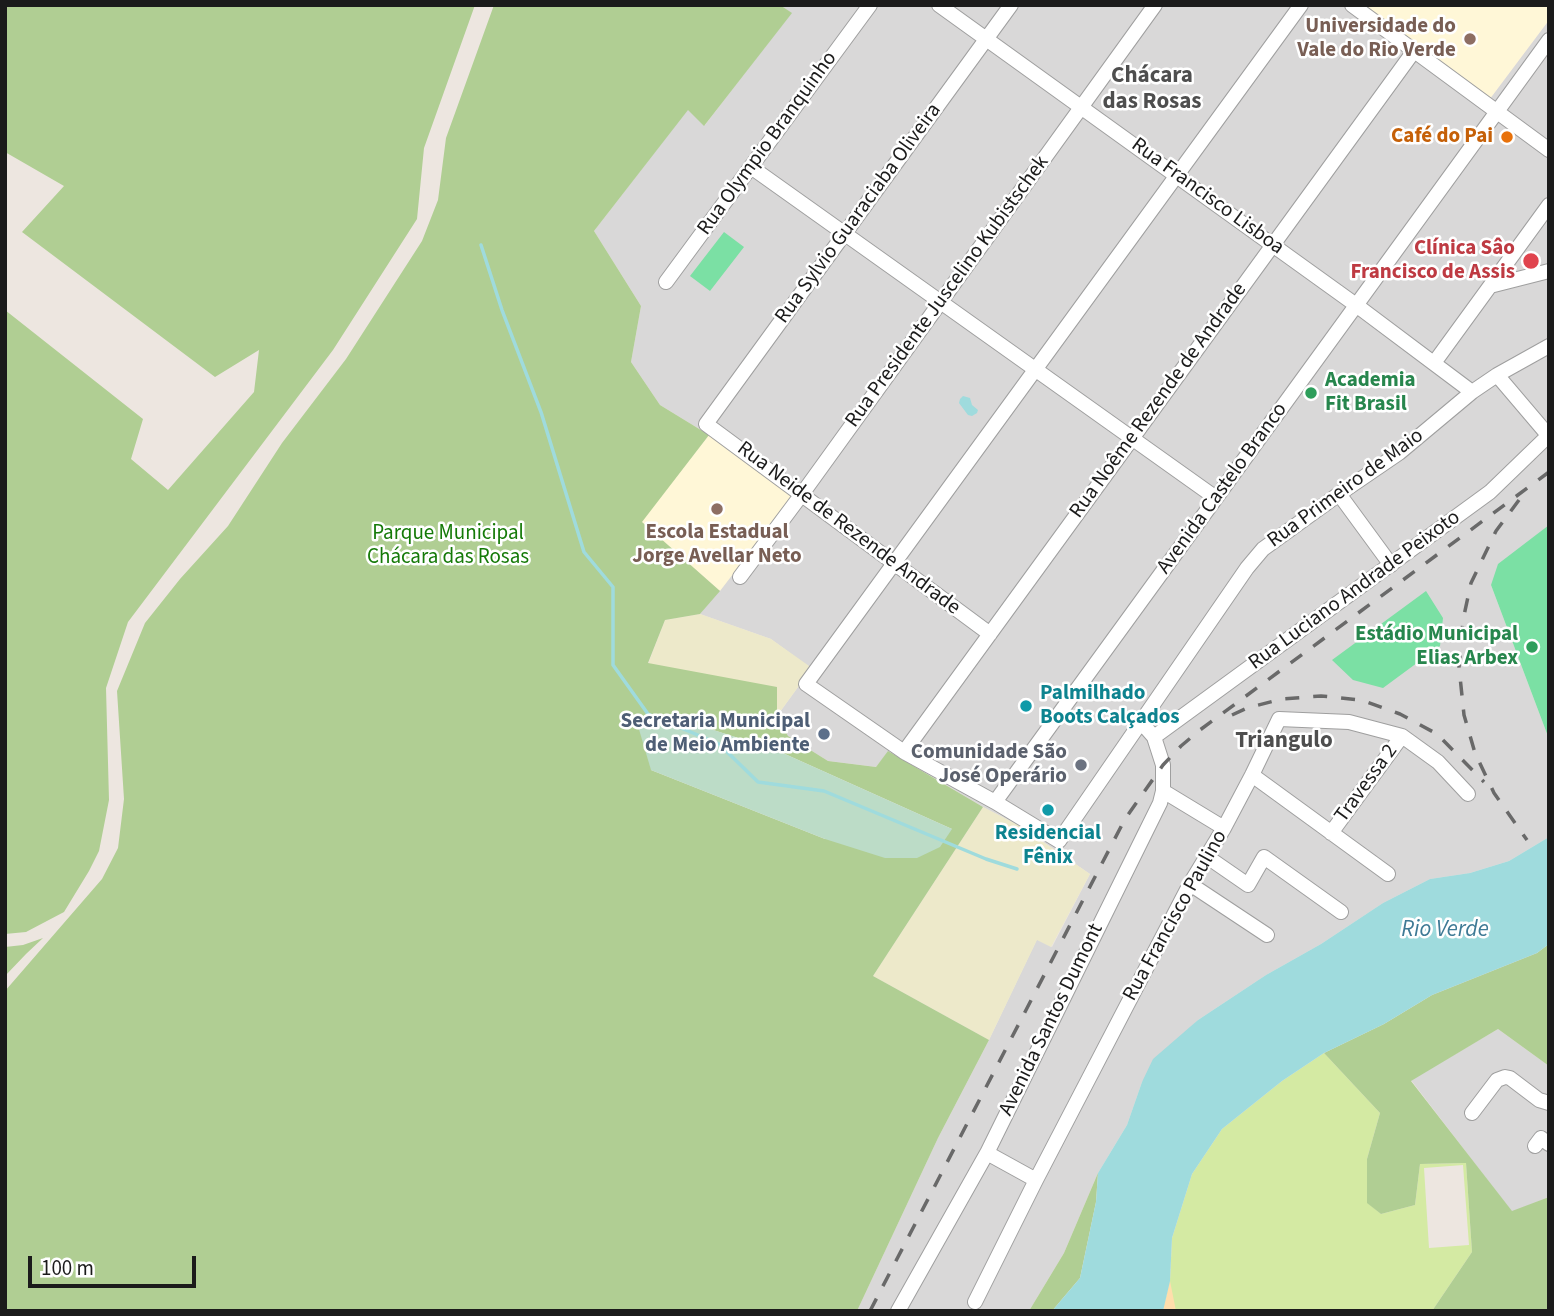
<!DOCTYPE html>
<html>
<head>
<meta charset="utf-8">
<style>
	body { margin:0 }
	#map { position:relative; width:1554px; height:1316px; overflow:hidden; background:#ede6e0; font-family:"Source Sans 3",sans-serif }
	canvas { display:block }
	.frame { position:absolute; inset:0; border:7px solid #1b1b1b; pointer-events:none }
	.scale { position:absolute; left:28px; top:1256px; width:168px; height:32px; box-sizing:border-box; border:4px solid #1b1b1b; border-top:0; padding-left:9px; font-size:21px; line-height:24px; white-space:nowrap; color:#1b1b1b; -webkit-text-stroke:5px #fff; paint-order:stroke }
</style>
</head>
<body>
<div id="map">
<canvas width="1554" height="1316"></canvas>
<div class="frame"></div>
<div class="scale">100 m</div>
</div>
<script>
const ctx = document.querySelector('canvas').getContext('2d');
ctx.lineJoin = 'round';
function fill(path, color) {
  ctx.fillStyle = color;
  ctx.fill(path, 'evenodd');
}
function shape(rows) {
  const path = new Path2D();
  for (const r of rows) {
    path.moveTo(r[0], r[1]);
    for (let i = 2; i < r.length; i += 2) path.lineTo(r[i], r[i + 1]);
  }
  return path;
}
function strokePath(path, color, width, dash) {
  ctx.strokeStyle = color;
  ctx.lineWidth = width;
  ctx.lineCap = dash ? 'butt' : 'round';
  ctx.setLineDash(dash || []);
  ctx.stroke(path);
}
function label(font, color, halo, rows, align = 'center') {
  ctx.font = font + ' "Source Sans 3",sans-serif';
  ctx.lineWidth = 5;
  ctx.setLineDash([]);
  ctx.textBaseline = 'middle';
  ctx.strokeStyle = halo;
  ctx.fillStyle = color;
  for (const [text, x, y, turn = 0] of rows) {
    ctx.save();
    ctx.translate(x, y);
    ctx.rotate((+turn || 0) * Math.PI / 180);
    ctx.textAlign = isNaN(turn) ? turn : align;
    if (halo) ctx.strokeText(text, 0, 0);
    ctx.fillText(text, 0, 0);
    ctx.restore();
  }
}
fill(shape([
	[780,5,1361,5,1489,100,1549,20,1549,525,1527,543,1491,585,1549,739,1549,837,1509,861,1470,873,1430,879,1383,903,1321,944,1266,975,1198,1020,1142,1082,1127,1125,1098,1173,1064,1253,1029,1311,857,1311,938,1138,989,1040,1037,939,1052,947,1090,874,1020,826,983,807,889,751,876,767,828,761,788,736,777,716,811,669,771,639,700,614,793,496,709,435,660,405,631,362,641,306,594,231,688,109,705,125,791,13],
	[1498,1029,1549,1066,1549,1197,1512,1212,1411,1080]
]), '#d9d8d8');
fill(shape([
	[1361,5,1549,5,1549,20,1489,100],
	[709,435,793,496,720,591,641,522]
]), '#fff7d7');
fill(shape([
	[700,614,771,639,812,668,777,716,648,664,665,620],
	[983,807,1020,826,1090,874,1051,947,1037,940,989,1040,873,976]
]), '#ede9ca');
fill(shape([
	[1324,1053,1380,1113,1367,1159,1367,1202,1381,1214,1415,1205,1420,1164,1466,1163,1472,1252,1432,1311,1163,1311,1170,1281,1172,1238,1192,1174,1222,1129,1282,1081],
	[1463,1165,1469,1245,1429,1248,1424,1168]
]), '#d4eaa3');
fill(shape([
	[5,5,475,5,424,148,417,219,333,350,128,622,106,688,109,800,99,851,89,871,64,912,26,932,5,934,5,310,143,419,131,459,168,490,254,392,259,350,215,377,22,232,64,186,5,152],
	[494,5,780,5,792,13,704,126,688,110,594,231,641,306,631,362,660,405,709,435,642,522,720,591,700,614,665,620,648,663,777,687,777,716,788,736,828,761,876,767,888,751,983,807,873,976,989,1040,938,1138,857,1311,5,1311,5,991,102,879,118,848,124,799,117,691,145,623,180,579,228,526,282,443,346,359,422,241,438,200,446,138],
	[685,721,776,750,952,829,825,839,651,770],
	[43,938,26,954,5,976,5,947,23,945],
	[1549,944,1549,1066,1498,1029,1411,1081,1512,1211,1549,1197,1549,1311,1432,1311,1472,1252,1466,1163,1420,1164,1415,1205,1381,1214,1367,1203,1367,1159,1380,1113,1324,1053,1384,1024,1432,995,1537,953],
	[1098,1173,1096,1202,1080,1278,1052,1311,1029,1311,1064,1253]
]), '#b0ce93');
fill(shape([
	[685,721,776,750,952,829,940,847,917,858,885,858,825,839,651,770,638,726]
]), '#bcdcc7');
fill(shape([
	[1170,1281,1176,1311,1163,1311]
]), '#ffdeac');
fill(shape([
	[724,232,744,247,710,291,690,276],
	[1549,525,1549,739,1491,585,1498,564],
	[1426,591,1443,618,1440,646,1383,688,1353,680,1332,660]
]), '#7be0a4');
fill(shape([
	[963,396,970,398,972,405,978,410,977,413,972,416,968,415,959,403,960,399],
	[1549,837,1549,944,1537,953,1432,995,1384,1024,1324,1053,1282,1081,1222,1129,1192,1174,1172,1238,1170,1281,1163,1311,1052,1311,1080,1278,1096,1202,1098,1173,1127,1125,1142,1082,1153,1059,1198,1020,1266,975,1321,944,1383,903,1430,879,1470,873,1509,861]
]), '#9fdbdd');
strokePath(shape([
	[481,245,502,310,541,412,584,552,613,587,613,665,648,714,719,744,758,782,824,791,986,859,1017,869]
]), '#9fdbdd', 3.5);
const minor = shape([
	[939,5,1356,305,1472,392],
	[1301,5,806,684,904,752,995,802,1059,841,1247,568,1263,549,1339,494,1399,453,1472,392,1497,375,1549,346],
	[1352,5,1549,150],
	[751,167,1216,498],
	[666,282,870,5],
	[1490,286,1549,271],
	[1434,363,1549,205],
	[1497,375,1548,435],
	[1339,494,1391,565],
	[740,577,802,494,1155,5],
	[990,634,706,424,1011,5],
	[1154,737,1490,492,1549,435],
	[904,752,1414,51],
	[1252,775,1388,874],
	[1163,791,1224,828],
	[995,802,1549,40],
	[1331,833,1402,736],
	[1206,856,1248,885,1264,857,1341,912],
	[1190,884,1267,935],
	[1472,1113,1497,1080,1505,1077,1510,1078,1539,1100,1549,1103],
	[1535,1146,1541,1138,1549,1144],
	[987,1153,1036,1180],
	[975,1302,1036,1180,1190,884,1224,828,1252,775,1279,719,1349,722,1402,736,1438,762,1468,794],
	[898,1311,987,1153,1160,803,1163,791,1163,765,1154,737,1147,729,1140,723]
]);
strokePath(minor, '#9f9f9f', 16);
strokePath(minor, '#fff', 14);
strokePath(shape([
	[1519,500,1496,531,1471,583,1463,620,1459,667,1464,715,1475,753,1494,793,1527,840],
	[1232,715,1247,708,1282,699,1321,696,1361,700,1400,714,1437,734,1484,782],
	[870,1311,1125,819,1163,765,1181,746,1200,730,1549,472]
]), '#696969', 3.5, [14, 14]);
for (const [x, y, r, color] of [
	[1470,39,7,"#8d6e63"],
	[1507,137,7,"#e8710a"],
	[1531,261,9,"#e0444e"],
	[1311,393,7,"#2e9e5b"],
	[717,509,7,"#8d6e63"],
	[1532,647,7,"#2e9e5b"],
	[1026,706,7,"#0f9aa8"],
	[824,734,7,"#5c6f8a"],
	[1081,765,7,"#6b7280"],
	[1048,810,7,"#0f9aa8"]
]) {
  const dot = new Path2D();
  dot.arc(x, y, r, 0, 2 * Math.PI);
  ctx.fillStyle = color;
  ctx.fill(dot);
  strokePath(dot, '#fff', 2.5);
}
label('bold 21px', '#785e54', '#fff', [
	["Universidade do",1456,27],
	["Vale do Rio Verde",1456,51],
	["Escola Estadual",717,533,"center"],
	["Jorge Avellar Neto",717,557,"center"]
], 'right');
label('bold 21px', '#c56008', '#fff', [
	["Café do Pai",1493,137]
], 'right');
label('21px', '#1b1b1b', '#fff', [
	["Rua Olympio Branquinho",768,144,-54],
	["Rua Francisco Lisboa",1207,197,36],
	["Rua Sylvio Guaraciaba Oliveira",859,214,-54],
	["Rua Presidente Juscelino Kubistschek",948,292,-54],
	["Rua Noême Rezende de Andrade",1159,401,-54],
	["Avenida Castelo Branco",1223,489,-54],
	["Rua Primeiro de Maio",1346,489,-36],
	["Rua Neide de Rezende Andrade",848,529,37],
	["Rua Luciano Andrade Peixoto",1355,591,-36],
	["Travessa 2",1367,784,-54],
	["Rua Francisco Paulino",1176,916,-61],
	["Avenida Santos Dumont",1052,1020,-64]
]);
label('bold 21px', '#be3a42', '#fff', [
	["Clínica Sâo",1515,249],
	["Francisco de Assis",1515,273]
], 'right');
label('bold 21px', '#27864d', '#fff', [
	["Academia",1325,381],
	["Fit Brasil",1325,405],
	["Estádio Municipal",1518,635,"right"],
	["Elias Arbex",1518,659,"right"]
], 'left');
label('21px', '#157a08', '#fff', [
	["Parque Municipal",448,534],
	["Chácara das Rosas",448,558]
]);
label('bold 21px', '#0d838f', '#fff', [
	["Palmilhado",1040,694],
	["Boots Calçados",1040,718],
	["Residencial",1048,834,"center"],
	["Fênix",1048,858,"center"]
], 'left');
label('bold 21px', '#4e5e75', '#fff', [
	["Secretaria Municipal",810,722],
	["de Meio Ambiente",810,746]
], 'right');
label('bold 21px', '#5b616d', '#fff', [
	["Comunidade São",1067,753],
	["José Operário",1067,777]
], 'right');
label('bold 23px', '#4e4e4e', '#fff', [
	["Chácara",1152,77],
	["das Rosas",1152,103],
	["Triangulo",1284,742]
]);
label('italic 23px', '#3e7a95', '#fff', [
	["Rio Verde",1445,931]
]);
</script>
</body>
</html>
